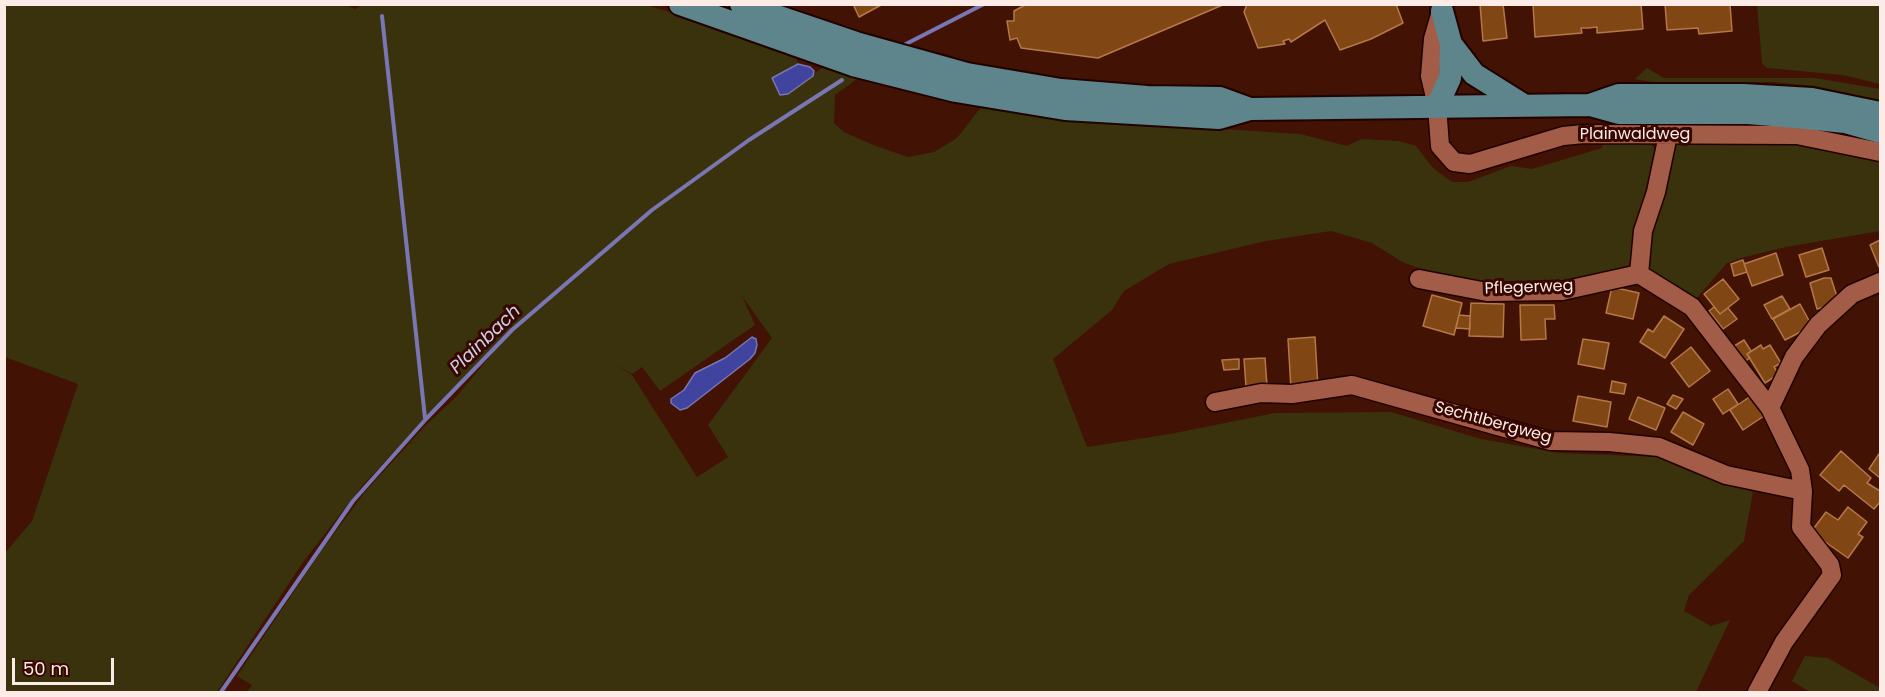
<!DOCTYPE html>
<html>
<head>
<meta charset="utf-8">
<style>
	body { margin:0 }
	#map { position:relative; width:1885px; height:697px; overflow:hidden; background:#421204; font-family:Poppins,sans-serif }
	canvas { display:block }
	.frame { position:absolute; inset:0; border:6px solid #fcebe6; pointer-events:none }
	.scale { position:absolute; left:12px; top:658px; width:102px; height:27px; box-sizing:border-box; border:3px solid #fcebe6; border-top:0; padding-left:8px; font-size:18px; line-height:21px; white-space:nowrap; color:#fcebe6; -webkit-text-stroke:4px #370700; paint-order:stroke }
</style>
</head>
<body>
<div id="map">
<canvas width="1885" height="697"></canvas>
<div class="frame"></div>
<div class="scale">50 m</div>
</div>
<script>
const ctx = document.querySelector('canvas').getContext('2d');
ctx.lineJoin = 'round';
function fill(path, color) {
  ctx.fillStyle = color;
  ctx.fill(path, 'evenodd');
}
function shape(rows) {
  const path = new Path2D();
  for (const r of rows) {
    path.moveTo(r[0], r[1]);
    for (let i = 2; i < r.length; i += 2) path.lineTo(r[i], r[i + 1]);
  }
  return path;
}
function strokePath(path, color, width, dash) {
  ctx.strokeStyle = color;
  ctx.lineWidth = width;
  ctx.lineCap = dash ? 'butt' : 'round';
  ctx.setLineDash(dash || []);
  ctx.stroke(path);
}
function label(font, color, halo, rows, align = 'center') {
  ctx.font = font + ' Poppins,sans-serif';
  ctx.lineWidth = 6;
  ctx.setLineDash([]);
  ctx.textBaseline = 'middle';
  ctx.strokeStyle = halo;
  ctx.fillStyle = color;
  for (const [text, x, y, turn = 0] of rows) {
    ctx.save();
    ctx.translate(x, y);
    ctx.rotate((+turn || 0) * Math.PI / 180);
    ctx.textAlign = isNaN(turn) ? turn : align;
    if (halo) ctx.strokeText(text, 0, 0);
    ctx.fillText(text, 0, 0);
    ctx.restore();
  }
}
fill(shape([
	[342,4,355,9,364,4,646,5,757,38,795,53,798,64,793,65,784,96,822,68,832,69,857,79,835,95,834,123,844,132,873,145,908,157,934,152,957,138,982,106,1097,121,1300,134,1347,146,1361,139,1399,141,1416,146,1433,168,1452,182,1468,182,1511,166,1532,169,1602,148,1604,140,1647,140,1658,153,1677,137,1880,149,1880,231,1786,247,1741,258,1727,263,1696,299,1629,265,1600,278,1507,288,1455,281,1402,262,1372,243,1331,231,1266,241,1169,264,1124,291,1112,310,1053,359,1087,447,1170,434,1275,413,1391,412,1481,439,1559,453,1660,457,1753,492,1744,541,1689,595,1684,611,1711,626,1730,620,1696,692,247,692,252,685,237,676,322,550,365,492,426,425,457,396,516,325,446,396,363,485,303,562,217,692,5,692,5,553,32,521,78,384,5,357,4,5],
	[742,296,772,338,708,425,728,457,697,477,632,375,615,365,632,374,642,367,660,391,755,325],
	[1757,5,1880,5,1880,84,1843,75,1767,68,1762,63],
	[1647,68,1664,78,1815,78,1880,89,1880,101,1815,86,1771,82,1658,83,1635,79],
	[1805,656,1828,658,1880,688,1880,692,1810,692,1792,681]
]), '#3a320c');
const water = shape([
	[798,64,810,67,814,71,813,76,788,94,780,95,772,78,798,64],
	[752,337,756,339,757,345,755,353,750,359,687,408,680,410,671,403,671,399,684,390,695,373,725,358,752,337]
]);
fill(water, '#41449f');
strokePath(water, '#7976b4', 1.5);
strokePath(shape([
	[382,16,425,418],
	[902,46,984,4],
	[221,692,353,501,426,419,512,330,652,210,749,140,842,80]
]), '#7976b4', 4);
const building = shape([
	[853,4,883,4,859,17,853,4],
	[1027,4,1225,4,1098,58,1021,48,1017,38,1010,40,1007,21,1014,21,1014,11,1027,4],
	[1247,4,1396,4,1403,23,1371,39,1340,50,1325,20,1291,42,1289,39,1283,41,1285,44,1258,48,1244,12,1247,4],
	[1480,4,1503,4,1507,38,1483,41,1480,4],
	[1533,4,1641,4,1643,29,1597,33,1597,27,1588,28,1581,28,1582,33,1535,37,1533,4],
	[1665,4,1730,4,1732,31,1699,34,1698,28,1667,30,1665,4],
	[1880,240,1880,266,1879,267,1870,245,1880,240],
	[1822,248,1829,270,1806,277,1799,255,1822,248],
	[1776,253,1783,275,1752,286,1744,264,1776,253],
	[1743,260,1747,272,1734,276,1731,264,1743,260],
	[1824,278,1831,278,1839,303,1817,309,1810,283,1824,278],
	[1723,279,1739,299,1720,314,1704,294,1723,279],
	[1612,287,1639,293,1633,319,1606,313,1612,287],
	[1432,295,1462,303,1454,335,1423,326,1432,295],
	[1782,296,1790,309,1772,319,1764,305,1782,296],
	[1471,303,1504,304,1503,337,1469,336,1471,303],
	[1800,304,1812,326,1785,340,1773,319,1800,304],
	[1520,305,1554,305,1555,319,1545,319,1546,339,1521,340,1520,305],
	[1714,307,1720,314,1728,308,1737,319,1723,329,1709,311,1714,307],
	[1459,315,1470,316,1470,329,1456,328,1459,315],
	[1664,316,1684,329,1665,358,1640,342,1648,329,1653,332,1664,316],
	[1315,337,1318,388,1291,389,1288,339,1315,337],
	[1583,339,1609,343,1604,369,1578,364,1583,339],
	[1744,340,1751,351,1747,354,1750,358,1741,364,1731,348,1744,340],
	[1761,345,1763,349,1770,345,1781,363,1774,367,1779,374,1765,383,1747,354,1761,345],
	[1691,347,1710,371,1689,387,1671,363,1691,347],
	[1265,358,1267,386,1246,387,1244,359,1265,358],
	[1239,359,1239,369,1224,370,1222,360,1239,359],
	[1612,381,1626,384,1624,394,1610,392,1612,381],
	[1728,389,1738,404,1723,414,1713,399,1728,389],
	[1673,395,1683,399,1676,409,1667,404,1673,395],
	[1578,396,1611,402,1607,427,1573,421,1578,396],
	[1751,396,1764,416,1743,430,1730,410,1751,396],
	[1638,397,1665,408,1656,430,1629,419,1638,397],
	[1683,412,1704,424,1693,445,1671,432,1683,412],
	[1841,451,1871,478,1867,483,1880,491,1880,502,1874,509,1844,485,1839,491,1820,475,1841,451],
	[1879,454,1880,454,1880,478,1869,469,1879,454],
	[1848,507,1867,522,1858,534,1863,537,1848,558,1811,532,1826,512,1838,520,1848,507]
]);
fill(building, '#804715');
strokePath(building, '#b57849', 1.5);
const minor = shape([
	[1442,8,1433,39,1430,76,1437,106,1440,146,1454,162,1470,164,1563,136,1584,134,1797,135,1880,152],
	[1668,135,1656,192,1643,231,1639,274,1692,307,1770,408],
	[1419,279,1487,292,1562,291,1639,274],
	[1215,402,1261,393,1292,394,1352,385,1551,441,1609,442,1659,447,1726,475,1803,491],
	[1757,692,1784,642,1832,575,1830,565,1801,527,1803,491,1800,470,1770,408,1794,357,1818,325,1852,294,1880,282]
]);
const major = shape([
	[680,4,853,65,956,91,1065,109,1219,118,1250,109,1590,105,1619,113,1748,113,1796,117,1845,122,1880,132],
	[741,4,856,43,967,74,1061,90,1147,97,1220,98,1250,109],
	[1451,44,1474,74,1522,104],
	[1590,105,1619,95,1743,95,1812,99,1880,113],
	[1437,106,1450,78,1451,44,1442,11]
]);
strokePath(minor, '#210200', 21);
strokePath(major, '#210200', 26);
strokePath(minor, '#a35c47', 18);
strokePath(major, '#5e858b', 22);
label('16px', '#fcebe6', '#370700', [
	["Plainwaldweg",1635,135],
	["Pflegerweg",1529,288,-2],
	["Sechtlbergweg",1493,423,15]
]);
label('italic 18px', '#ccd0e9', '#370700', [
	["Plainbach",486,340,-44]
]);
</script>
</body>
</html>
